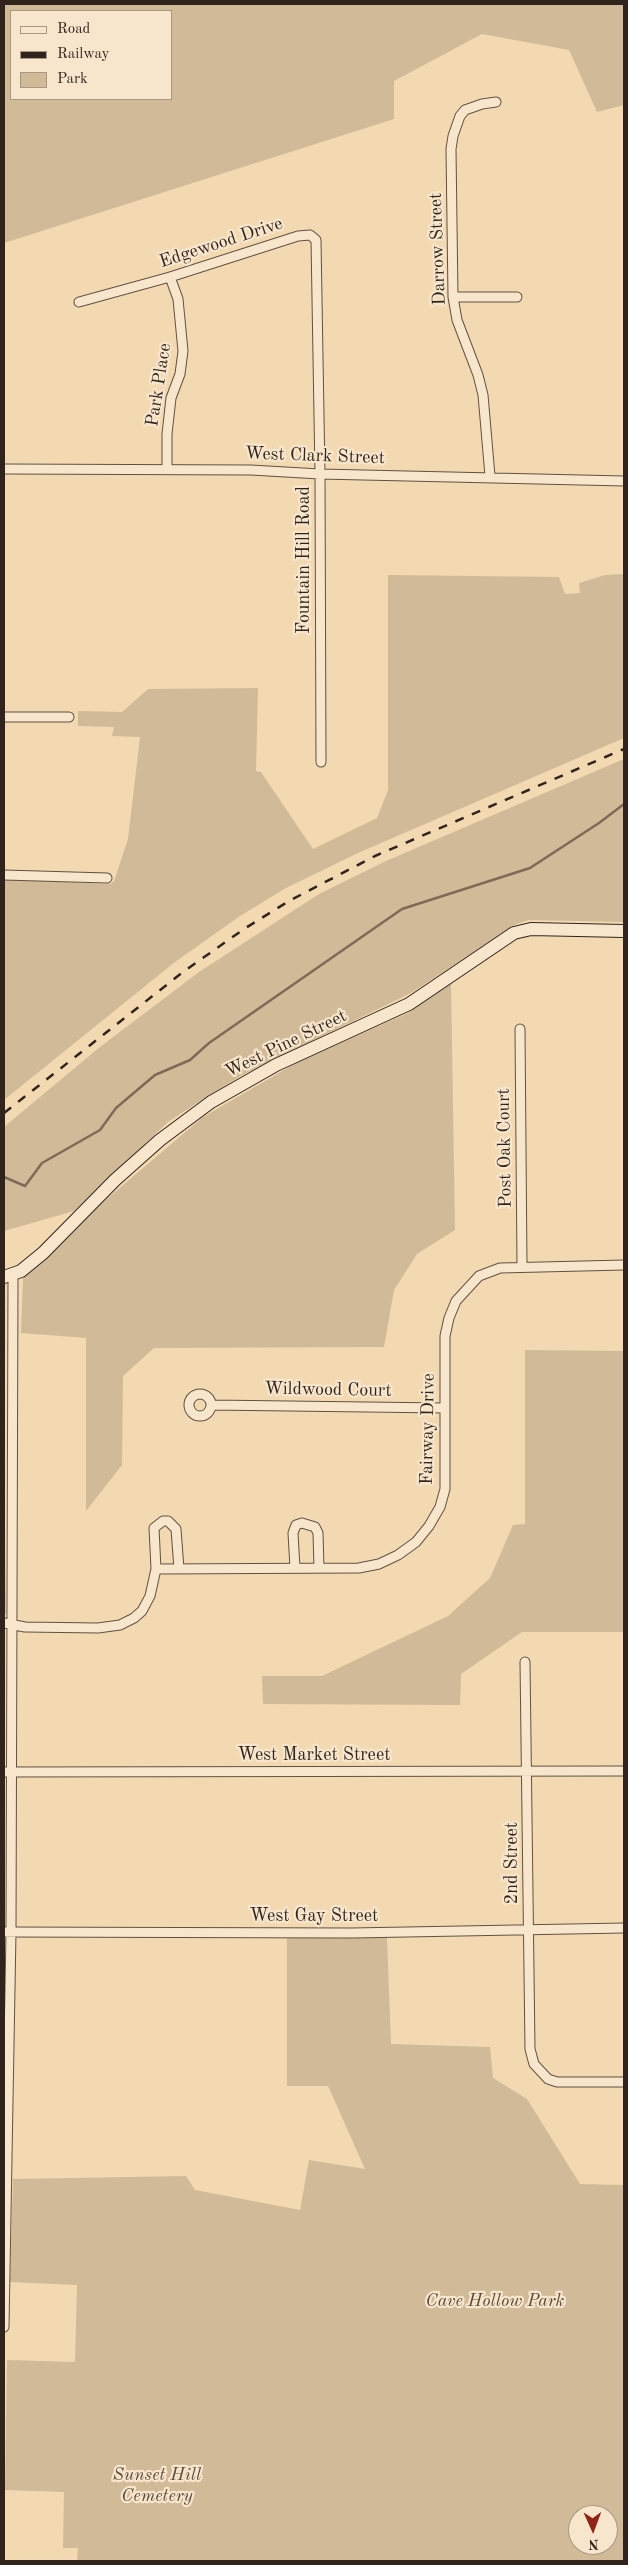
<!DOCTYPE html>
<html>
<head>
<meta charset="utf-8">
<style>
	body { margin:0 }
	#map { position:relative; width:628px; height:2565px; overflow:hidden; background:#f2d9b1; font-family:"Old Standard TT",serif }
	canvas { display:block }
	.frame { position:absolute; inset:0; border:5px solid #30241d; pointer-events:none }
	.legend { position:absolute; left:10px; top:10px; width:162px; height:90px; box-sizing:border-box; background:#f7e6cc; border:1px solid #a79886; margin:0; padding:6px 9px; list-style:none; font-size:15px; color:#30241d }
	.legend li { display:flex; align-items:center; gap:10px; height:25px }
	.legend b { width:25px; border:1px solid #a79886 }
	.north { position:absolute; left:568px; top:2505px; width:50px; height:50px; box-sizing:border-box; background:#f7e6cc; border:1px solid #a79886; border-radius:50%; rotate:178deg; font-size:14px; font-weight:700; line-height:20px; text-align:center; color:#30241d }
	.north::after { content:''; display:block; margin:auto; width:18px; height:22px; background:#8f2418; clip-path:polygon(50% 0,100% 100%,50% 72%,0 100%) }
</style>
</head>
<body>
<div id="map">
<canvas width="628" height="2565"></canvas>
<div class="frame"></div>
<ul class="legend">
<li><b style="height:6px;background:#f7e6cc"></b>Road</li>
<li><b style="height:6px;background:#30241d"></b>Railway</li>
<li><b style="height:14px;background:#d1ba98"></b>Park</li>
</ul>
<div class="north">N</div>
</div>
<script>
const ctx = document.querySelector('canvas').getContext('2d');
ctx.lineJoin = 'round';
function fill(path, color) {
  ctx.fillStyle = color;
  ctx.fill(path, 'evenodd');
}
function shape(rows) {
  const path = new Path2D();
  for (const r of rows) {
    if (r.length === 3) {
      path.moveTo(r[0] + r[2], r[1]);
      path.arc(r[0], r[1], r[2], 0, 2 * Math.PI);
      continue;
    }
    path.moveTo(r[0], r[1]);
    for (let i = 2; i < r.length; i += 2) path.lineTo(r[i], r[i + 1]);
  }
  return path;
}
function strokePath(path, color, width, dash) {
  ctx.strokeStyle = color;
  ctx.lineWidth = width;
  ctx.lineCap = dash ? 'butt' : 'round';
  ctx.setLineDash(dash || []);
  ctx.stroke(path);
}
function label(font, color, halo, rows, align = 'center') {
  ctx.font = font + ' "Old Standard TT",serif';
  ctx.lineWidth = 4.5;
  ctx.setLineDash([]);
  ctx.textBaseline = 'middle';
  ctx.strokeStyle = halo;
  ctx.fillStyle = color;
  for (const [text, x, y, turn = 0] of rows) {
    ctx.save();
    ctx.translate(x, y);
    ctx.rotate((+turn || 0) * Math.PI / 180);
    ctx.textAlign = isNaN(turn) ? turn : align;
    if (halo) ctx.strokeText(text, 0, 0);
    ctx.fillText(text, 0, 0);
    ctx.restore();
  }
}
fill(shape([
	[4,4,624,4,624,105,597,112,569,50,482,34,394,81,394,119,4,243],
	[11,11,171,11,171,99,11,99],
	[624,574,624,738,358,853,286,888,240,916,175,962,4,1100,4,879,110,884,114,881,128,839,140,737,112,736,114,727,78,726,78,711,122,712,148,689,258,688,256,771,261,772,313,849,377,818,388,790,388,575,559,577,565,594,580,593,579,583,605,575],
	[624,759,624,922,529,920,514,925,411,993,244,1074,206,1097,168,1122,74,1211,4,1231,4,1127,100,1047,199,972,319,894,386,861],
	[451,982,455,1230,417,1254,394,1290,384,1347,154,1348,123,1376,122,1465,86,1511,86,1338,21,1333,23,1278,109,1197,203,1117,296,1063,408,1013],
	[525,1350,624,1351,624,1632,522,1632,461,1674,460,1705,263,1704,262,1676,322,1676,448,1616,490,1578,513,1525,525,1524],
	[4,1453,6,1613,4,1615],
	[287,1937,387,1938,391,2044,490,2047,493,2078,527,2099,580,2184,624,2185,624,2561,77,2561,78,2548,63,2548,64,2492,5,2490,7,2360,75,2362,77,2285,10,2282,13,2179,186,2176,195,2190,300,2210,309,2160,365,2169,328,2086,287,2086],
	[578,2515,608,2515,608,2545,578,2545]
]), '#d1ba98');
strokePath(shape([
	[4,1177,25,1186,42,1163,100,1130,116,1108,155,1075,190,1060,209,1043,402,909,530,868,599,823,624,804]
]), '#7d6b58', 2.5);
const street = shape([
	[453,297,517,297],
	[79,302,170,277,298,236,310,235,316,240,320,474,321,762],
	[4,469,251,470,320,474,624,481],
	[167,469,167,434,171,398,180,374,183,351,178,299,170,277],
	[490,476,483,395,478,375,457,320,453,297,451,149,453,136,460,116,465,110,482,104,496,102],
	[4,717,69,717],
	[4,875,107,878],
	[520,1029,522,1266],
	[200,1405,11],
	[211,1405,444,1408],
	[295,1568,293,1533,296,1525,302,1523,315,1527,318,1533,319,1568],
	[156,1569,359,1568,379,1564,398,1555,416,1542,429,1526,440,1507,445,1489,445,1336,449,1318,456,1301,479,1276,500,1268,624,1265],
	[4,1623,25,1627,98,1628,120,1625,134,1618,142,1611,150,1596,156,1569,154,1528,163,1521,168,1521,176,1529,179,1569],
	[525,1662,530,2049,534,2064,548,2079,557,2082,624,2082],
	[4,1772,624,1771],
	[4,1932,352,1933,624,1928],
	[4,2327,11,1932,13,1275]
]);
const secondary = shape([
	[4,1277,21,1271,43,1253,115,1180,160,1140,211,1102,276,1065,409,1004,514,933,531,929,624,931]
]);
strokePath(street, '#605142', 11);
strokePath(secondary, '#30241d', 14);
strokePath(street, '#f7e6cc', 9);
strokePath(secondary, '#f7e6cc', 12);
strokePath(shape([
	[4,1113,183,972,244,929,289,901,375,856,624,749]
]), '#30241d', 2.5, [9, 9]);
label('18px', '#30241d', '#f7e6cc', [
	["Edgewood Drive",221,243,-18],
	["Darrow Street",438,249,-92],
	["Park Place",159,385,-81],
	["West Clark Street",315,456,2],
	["Fountain Hill Road",304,560,-90],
	["West Pine Street",286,1044,-26],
	["Post Oak Court",505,1148,-91],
	["Wildwood Court",328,1390,1],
	["Fairway Drive",428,1429,-89],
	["West Market Street",314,1755],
	["2nd Street",512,1863,-90],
	["West Gay Street",314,1916]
]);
label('italic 18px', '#584a3c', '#f7e6cc', [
	["Cave Hollow Park",495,2301],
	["Sunset Hill",157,2475],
	["Cemetery",157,2496]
]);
</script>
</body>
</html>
